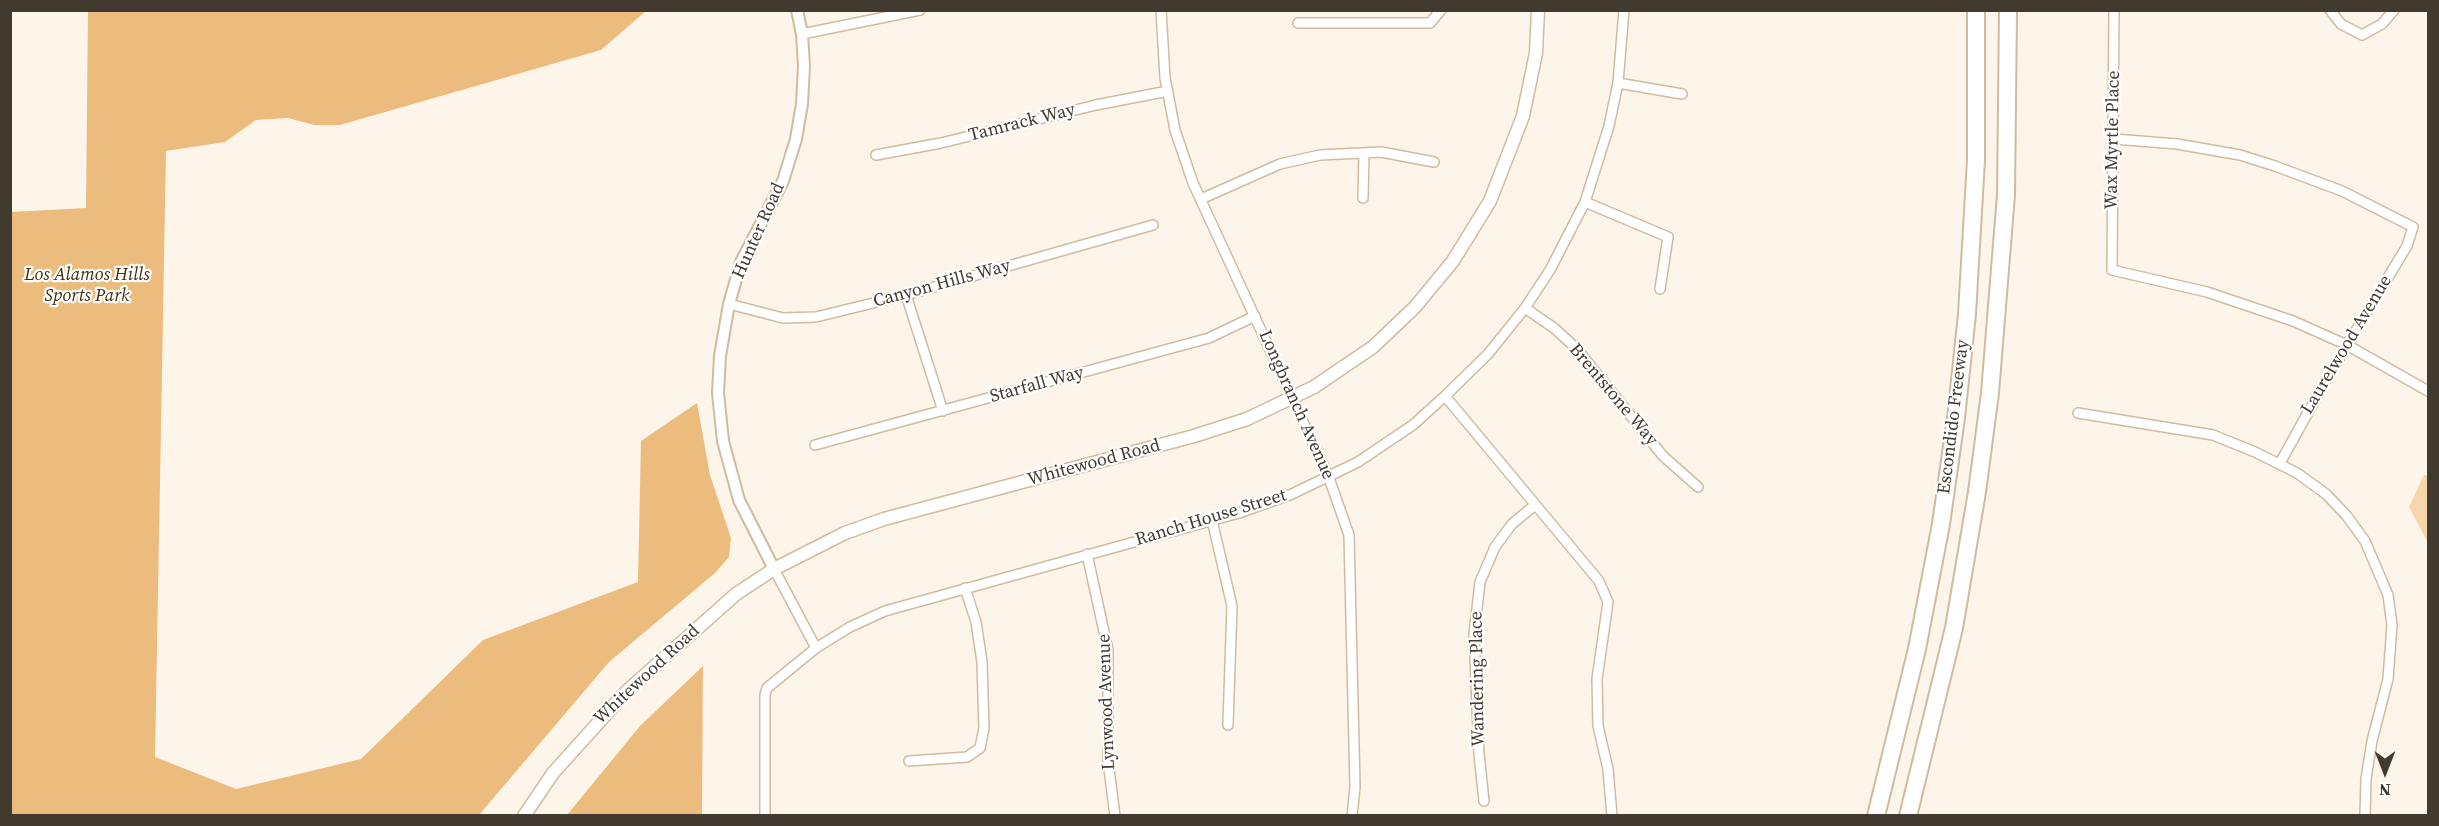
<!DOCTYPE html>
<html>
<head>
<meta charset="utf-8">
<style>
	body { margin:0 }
	#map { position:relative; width:2439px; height:826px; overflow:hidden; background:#fef5ea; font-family:"Source Serif 4",serif }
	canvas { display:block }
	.frame { position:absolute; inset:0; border:12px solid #433a2f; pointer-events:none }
	.north { position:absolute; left:2355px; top:742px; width:60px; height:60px; -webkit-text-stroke:4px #fff; paint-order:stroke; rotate:180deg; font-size:16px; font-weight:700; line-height:24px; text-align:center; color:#433a2f }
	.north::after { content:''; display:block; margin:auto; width:21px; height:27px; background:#433a2f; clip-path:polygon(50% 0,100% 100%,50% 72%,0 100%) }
</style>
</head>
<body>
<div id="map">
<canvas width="2439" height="826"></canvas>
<div class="frame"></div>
<div class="north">N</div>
</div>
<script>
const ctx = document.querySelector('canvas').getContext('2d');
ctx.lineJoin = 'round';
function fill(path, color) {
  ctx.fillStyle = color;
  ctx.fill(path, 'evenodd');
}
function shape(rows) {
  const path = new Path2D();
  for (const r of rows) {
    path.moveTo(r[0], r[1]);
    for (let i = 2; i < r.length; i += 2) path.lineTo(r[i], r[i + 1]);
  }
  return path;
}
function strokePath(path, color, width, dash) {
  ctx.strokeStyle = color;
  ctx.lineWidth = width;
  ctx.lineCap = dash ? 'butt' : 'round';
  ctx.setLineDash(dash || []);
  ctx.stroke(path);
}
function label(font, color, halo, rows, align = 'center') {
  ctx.font = font + ' "Source Serif 4",serif';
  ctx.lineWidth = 4.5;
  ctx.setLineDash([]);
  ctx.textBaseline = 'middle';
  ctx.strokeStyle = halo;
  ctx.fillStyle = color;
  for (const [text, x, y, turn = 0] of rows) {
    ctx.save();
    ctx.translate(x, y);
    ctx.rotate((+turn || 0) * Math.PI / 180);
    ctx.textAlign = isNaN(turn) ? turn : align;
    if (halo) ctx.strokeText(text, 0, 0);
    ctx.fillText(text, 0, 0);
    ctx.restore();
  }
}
fill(shape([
	[88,11,646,11,601,50,340,125,314,125,288,118,256,120,225,142,166,151,155,757,236,789,361,759,483,640,638,582,641,441,697,403,710,475,731,538,729,557,715,573,609,662,479,815,11,815,11,212,86,208],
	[703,666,702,815,567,815,640,726]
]), '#ebbc7e');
fill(shape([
	[2424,475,2428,476,2428,543,2409,507]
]), '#f7d6aa');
const minor = shape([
	[1161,10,1165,78,1175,130,1193,183,1329,478,1349,535,1355,787,1352,816],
	[2114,10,2112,270,2207,292,2293,321,2347,345,2428,391],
	[2330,10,2341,24,2362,35,2382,24,2394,10],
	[1298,23,1430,23,1441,10],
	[802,34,920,10],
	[1618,83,1682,94],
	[2114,139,2177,144,2240,155,2275,166,2342,191,2413,227,2407,246,2325,382,2280,463],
	[876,155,941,143,1096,105,1168,91],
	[1363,198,1364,153],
	[1201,199,1280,164,1320,155,1381,152,1434,162],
	[1585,202,1668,237,1660,289],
	[906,295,943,411],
	[729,304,783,318,816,317,906,295,1153,225],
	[1525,308,1554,328,1577,349,1663,456,1698,487],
	[1445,396,1599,581,1608,602,1597,679,1598,726,1608,769,1612,816],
	[2078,413,2213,435,2255,452,2297,473,2326,494,2346,515,2365,541,2388,595,2392,625,2388,679,2372,741,2366,779,2365,816],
	[815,445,1209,338,1255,316],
	[1212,520,1232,606,1228,725],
	[1087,554,1108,650,1108,761,1115,816],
	[774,569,816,648],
	[909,761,967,757,980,748,984,728,982,662,976,622,965,588],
	[1484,801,1479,754,1474,634,1480,582,1495,547,1512,524,1535,505],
	[765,816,765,695,767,688,816,648,850,627,885,611,1239,513,1292,494,1358,462,1413,425,1445,396,1488,354,1525,308,1550,270,1585,202,1609,126,1618,83,1624,10]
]);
const tertiary = shape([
	[774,569,739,500,723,441,718,393,720,356,729,304,741,262,783,181,796,139,802,104,804,66,802,34,797,10]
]);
const secondary = shape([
	[524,816,553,773,627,691,736,594,774,569,845,533,884,519,1194,436,1247,419,1314,387,1373,347,1415,307,1453,261,1490,201,1523,116,1536,53,1538,10]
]);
const motorway = shape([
	[1876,816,1917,649,1941,524,1956,418,1967,314,1976,160,1976,10],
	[1908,816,1954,628,1977,492,1990,393,2006,195,2008,10]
]);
strokePath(minor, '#d1bba0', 12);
strokePath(tertiary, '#d1bba0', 14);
strokePath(secondary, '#d1bba0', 15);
strokePath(motorway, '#d1bba0', 20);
strokePath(minor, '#fff', 9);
strokePath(tertiary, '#fff', 10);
strokePath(secondary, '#fff', 12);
strokePath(motorway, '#fff', 16);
label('18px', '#433a2f', '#fff', [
	["Tamrack Way",1022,123,-14],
	["Wax Myrtle Place",2113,140,-89],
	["Hunter Road",759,231,-66],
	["Canyon Hills Way",942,284,-15],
	["Laurelwood Avenue",2347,345,-59],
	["Starfall Way",1037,385,-15],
	["Brentstone Way",1613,395,50],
	["Longbranch Avenue",1296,405,66],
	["Escondido Freeway",1954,417,-83],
	["Whitewood Road",1094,463,-15],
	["Ranch House Street",1211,518,-17],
	["Whitewood Road",647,675,-43],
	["Wandering Place",1478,679,-91],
	["Lynwood Avenue",1107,702,-92]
]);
label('italic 18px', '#452f0e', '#fff', [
	["Los Alamos Hills",87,275],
	["Sports Park",87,296]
]);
</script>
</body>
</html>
